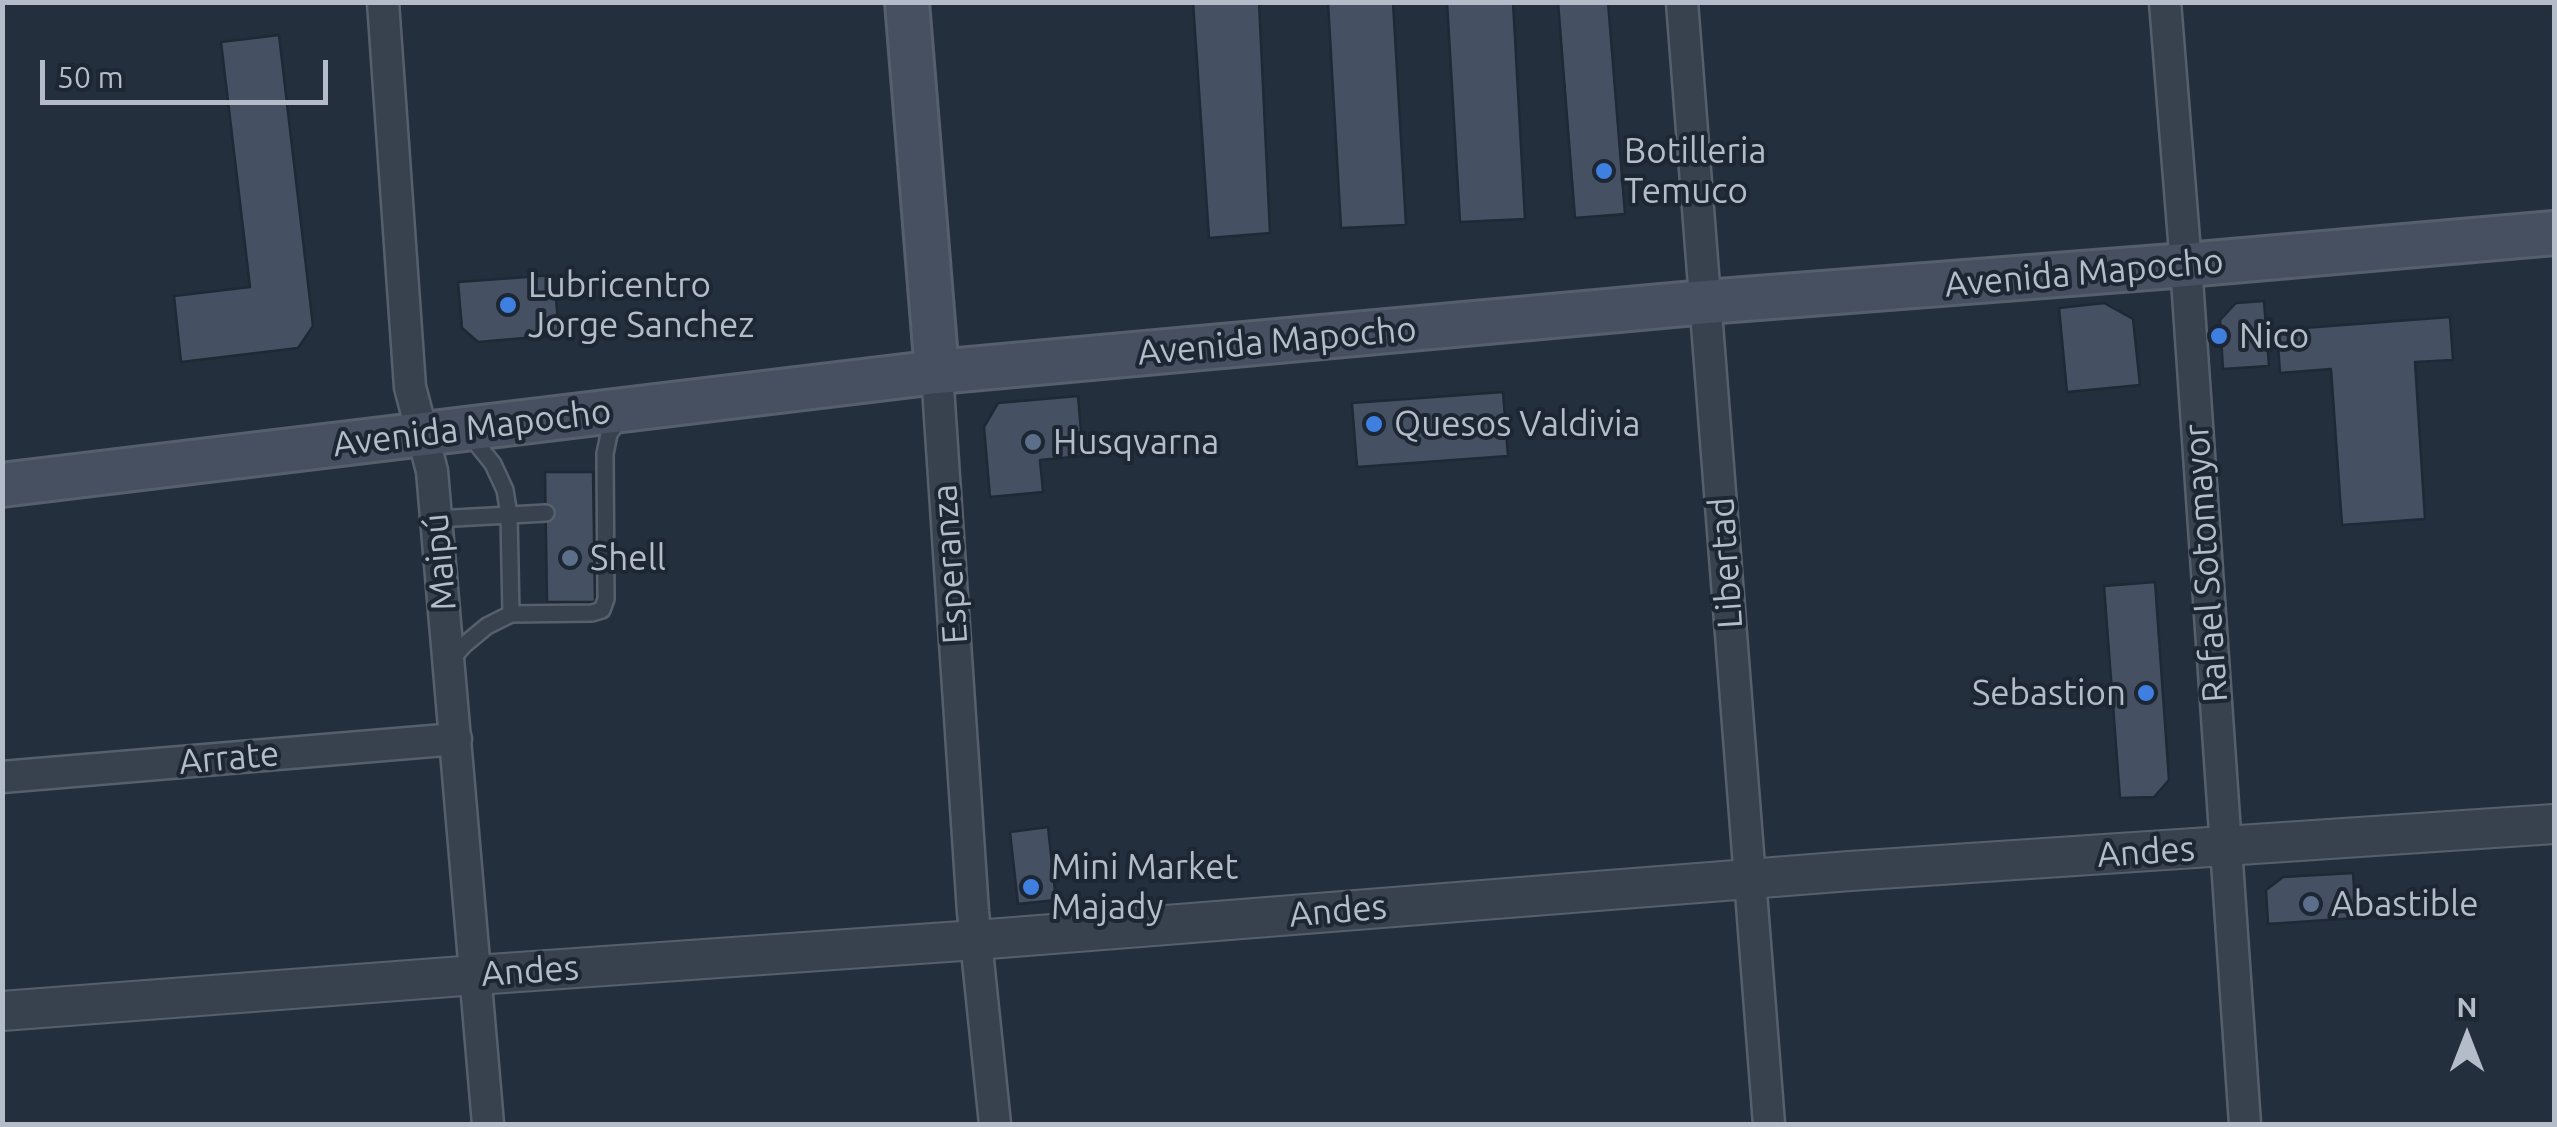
<!DOCTYPE html>
<html>
<head>
<meta charset="utf-8">
<style>
	body { margin:0 }
	#map { position:relative; width:2557px; height:1127px; overflow:hidden; background:#242f3e; font-family:Ubuntu,sans-serif }
	canvas { display:block }
	.frame { position:absolute; inset:0; border:5px solid #b4bcc9; pointer-events:none }
	.north { position:absolute; left:2417px; top:987px; width:100px; height:100px; -webkit-text-stroke:8px #1d2633; paint-order:stroke; rotate:0deg; font-size:28px; font-weight:700; line-height:40px; text-align:center; color:#b4bcc9 }
	.north::after { content:''; display:block; margin:auto; width:35px; height:45px; background:#b4bcc9; clip-path:polygon(50% 0,100% 100%,50% 72%,0 100%) }
	.scale { position:absolute; left:40px; top:60px; width:288px; height:45px; box-sizing:border-box; border:5px solid #b4bcc9; border-top:0; padding-left:12px; font-size:30px; line-height:35px; white-space:nowrap; color:#b4bcc9; -webkit-text-stroke:8px #1d2633; paint-order:stroke }
</style>
</head>
<body>
<div id="map">
<canvas width="2557" height="1127"></canvas>
<div class="frame"></div>
<div class="north">N</div>
<div class="scale">50 m</div>
</div>
<script>
const ctx = document.querySelector('canvas').getContext('2d');
ctx.lineJoin = 'round';
function fill(path, color) {
  ctx.fillStyle = color;
  ctx.fill(path, 'evenodd');
}
function shape(rows) {
  const path = new Path2D();
  for (const r of rows) {
    path.moveTo(r[0], r[1]);
    for (let i = 2; i < r.length; i += 2) path.lineTo(r[i], r[i + 1]);
  }
  return path;
}
function strokePath(path, color, width, dash) {
  ctx.strokeStyle = color;
  ctx.lineWidth = width;
  ctx.lineCap = dash ? 'butt' : 'round';
  ctx.setLineDash(dash || []);
  ctx.stroke(path);
}
function label(font, color, halo, rows, align = 'center') {
  ctx.font = font + ' Ubuntu,sans-serif';
  ctx.lineWidth = 8;
  ctx.setLineDash([]);
  ctx.textBaseline = 'middle';
  ctx.strokeStyle = halo;
  ctx.fillStyle = color;
  for (const [text, x, y, turn = 0] of rows) {
    ctx.save();
    ctx.translate(x, y);
    ctx.rotate((+turn || 0) * Math.PI / 180);
    ctx.textAlign = isNaN(turn) ? turn : align;
    if (halo) ctx.strokeText(text, 0, 0);
    ctx.fillText(text, 0, 0);
    ctx.restore();
  }
}
const building = shape([
	[1193,2,1259,2,1270,233,1209,238,1193,2],
	[1328,2,1393,2,1406,225,1341,228,1328,2],
	[1447,2,1513,2,1525,219,1460,222,1447,2],
	[1558,2,1608,2,1625,214,1575,218,1558,2],
	[279,35,313,326,298,348,181,362,174,296,250,287,221,42,279,35],
	[554,275,559,335,478,342,462,328,458,282,554,275],
	[2264,301,2269,366,2223,369,2220,320,2236,303,2264,301],
	[2104,303,2133,319,2140,385,2067,392,2059,308,2104,303],
	[2450,317,2453,360,2415,362,2425,519,2342,525,2331,369,2280,373,2277,330,2450,317],
	[1503,392,1508,456,1357,467,1352,403,1503,392],
	[1078,396,1083,456,1040,460,1043,492,990,497,984,427,998,403,1078,396],
	[545,472,593,472,595,602,547,602,545,472],
	[2155,582,2169,780,2154,797,2120,798,2104,586,2155,582],
	[1048,827,1056,900,1018,904,1010,832,1048,827],
	[2353,873,2356,918,2268,924,2266,890,2283,877,2353,873]
]);
fill(building, '#455162');
strokePath(building, '#1f2835', 2.5);
const service = shape([
	[469,434,493,464,505,490,509,515,511,614],
	[436,519,546,513],
	[451,660,464,645,487,626,511,614,592,613,602,610,606,599,605,454,609,434,619,420]
]);
const minor = shape([
	[383,2,410,387,432,471,488,1124],
	[1682,2,1769,1124],
	[2165,2,2186,265,2245,1124],
	[937,372,973,912,995,1124],
	[2,777,456,739]
]);
const tertiary = shape([
	[2,1011,476,975,976,940,1850,871,2554,824]
]);
const secondary = shape([
	[907,2,937,372],
	[2,485,937,372,1706,302,2186,265,2554,233]
]);
strokePath(service, '#565f6c', 20);
strokePath(minor, '#565f6c', 35);
strokePath(tertiary, '#565f6c', 42);
strokePath(secondary, '#565f6c', 48);
strokePath(service, '#38414e', 15);
strokePath(minor, '#38414e', 30);
strokePath(tertiary, '#38414e', 38);
strokePath(secondary, '#465061', 42);
for (const [x, y, r, color] of [
	[1604,171,10,"#3f7fe0"],
	[508,305,10,"#3f7fe0"],
	[2219,336,10,"#3f7fe0"],
	[1374,424,10,"#3f7fe0"],
	[1033,442,10,"#5c6f8a"],
	[570,558,10,"#5c6f8a"],
	[2146,693,10,"#3f7fe0"],
	[1031,887,10,"#3f7fe0"],
	[2311,904,10,"#5c6f8a"]
]) {
  const dot = new Path2D();
  dot.arc(x, y, r, 0, 2 * Math.PI);
  ctx.fillStyle = color;
  ctx.fill(dot);
  strokePath(dot, '#1d2633', 4);
}
label('35px', '#b4bcc9', '#1d2633', [
	["Botilleria",1624,151],
	["Temuco",1624,191],
	["Lubricentro",528,285],
	["Jorge Sanchez",528,325],
	["Nico",2239,336],
	["Quesos Valdivia",1394,424],
	["Husqvarna",1053,442],
	["Shell",590,558],
	["Sebastion",2126,693,"right"],
	["Mini Market",1051,867],
	["Majady",1051,907],
	["Abastible",2331,904]
], 'left');
label('35px', '#b4bcc9', '#1d2633', [
	["Avenida Mapocho",2084,273,-5],
	["Avenida Mapocho",1277,341,-5],
	["Avenida Mapocho",472,428,-7],
	["Maipú",440,562,-95],
	["Libertad",1726,563,-94],
	["Rafael Sotomayor",2206,563,-94],
	["Esperanza",950,564,-94],
	["Arrate",229,758,-5],
	["Andes",2146,852,-4],
	["Andes",1338,911,-5],
	["Andes",530,971,-4]
]);
</script>
</body>
</html>
